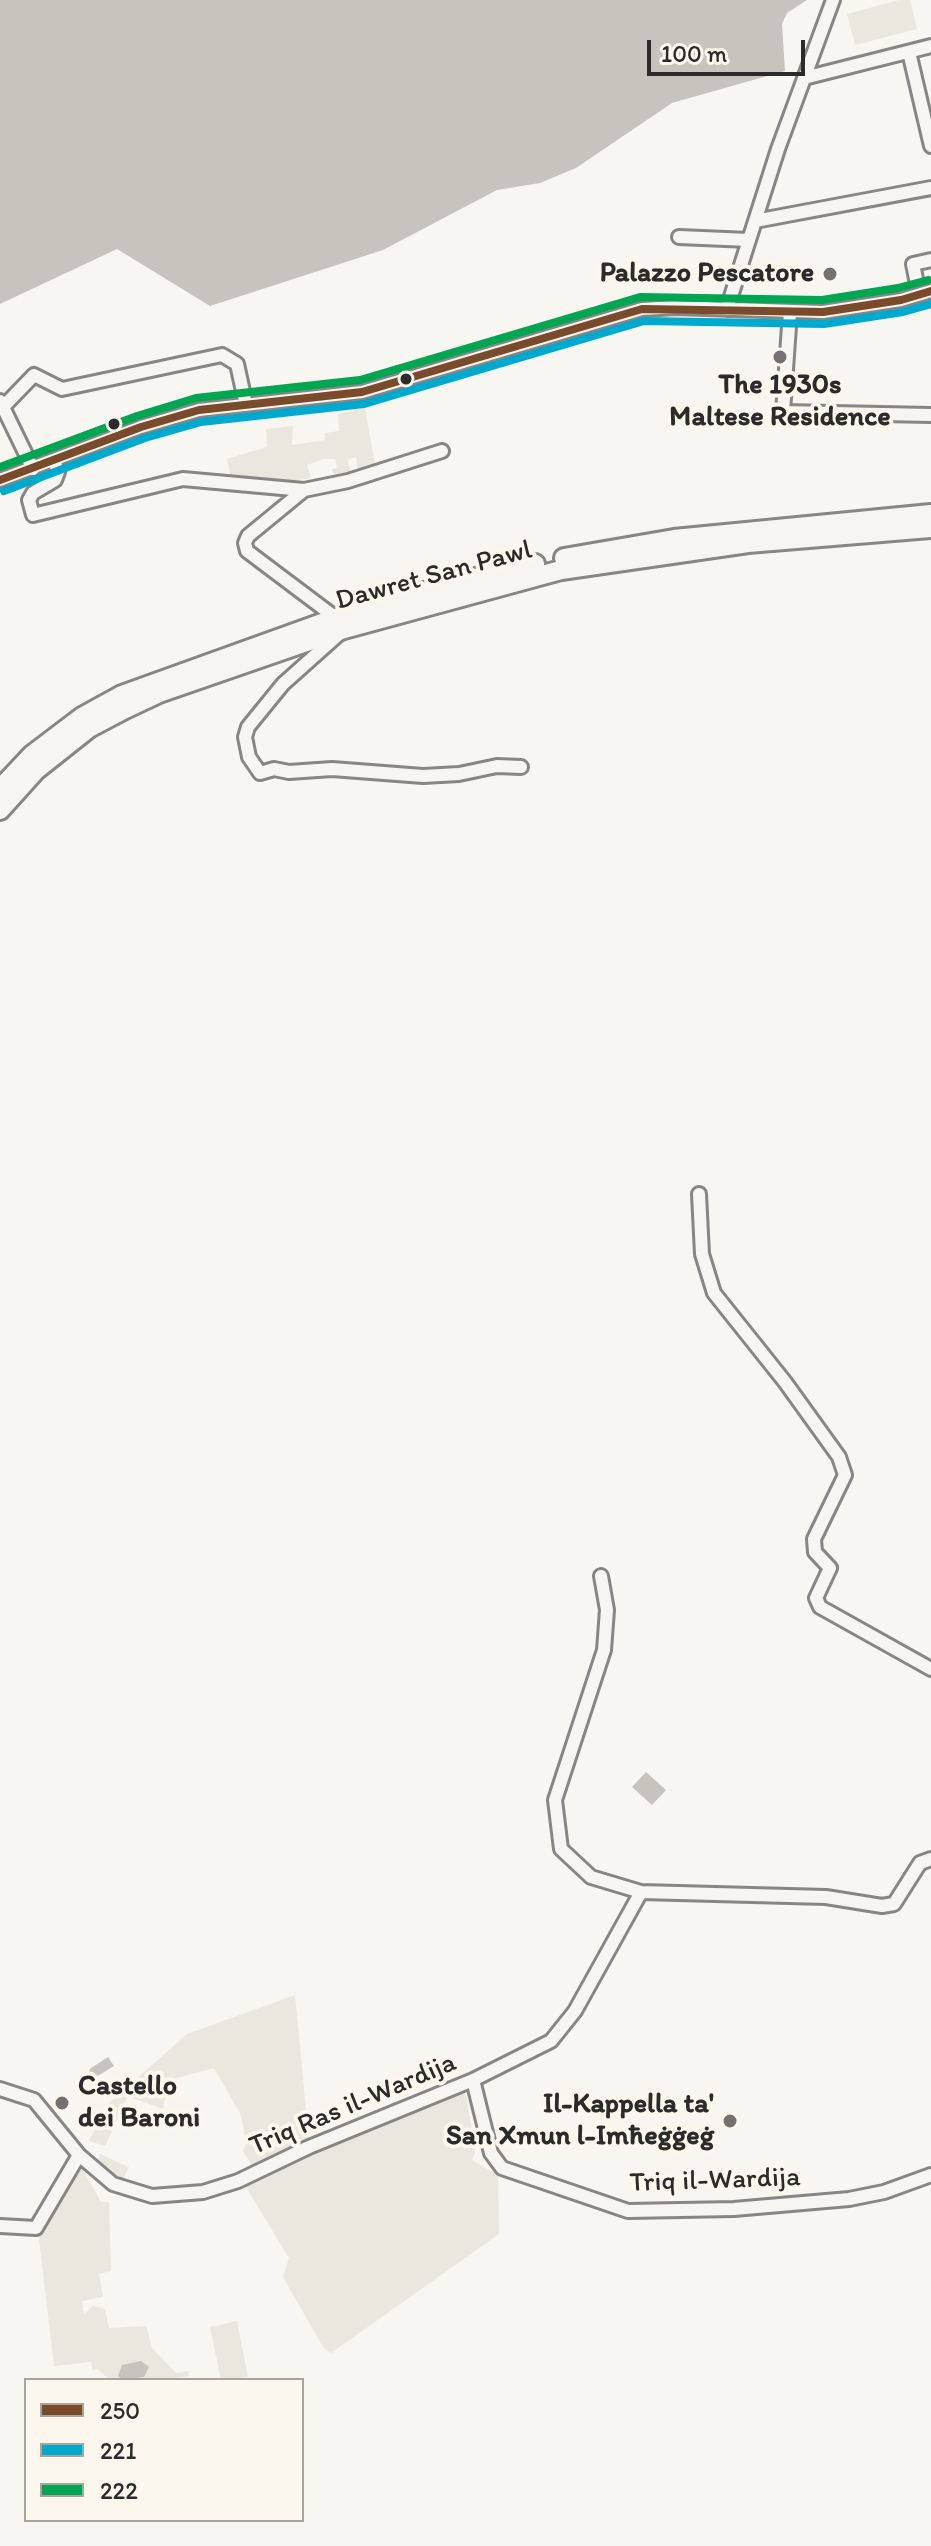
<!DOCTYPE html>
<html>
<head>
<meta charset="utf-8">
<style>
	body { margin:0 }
	#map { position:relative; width:931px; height:2546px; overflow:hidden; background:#f8f6f0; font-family:Itim,sans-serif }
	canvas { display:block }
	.legend { position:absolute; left:24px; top:2378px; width:280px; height:144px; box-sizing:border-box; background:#fbf7ec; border:2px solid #a8a59f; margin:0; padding:10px 14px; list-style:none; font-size:24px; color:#2b2b2b }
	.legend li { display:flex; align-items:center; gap:16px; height:40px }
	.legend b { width:40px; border:2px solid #a8a59f }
	.scale { position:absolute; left:647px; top:40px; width:158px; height:36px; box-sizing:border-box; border:4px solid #2b2b2b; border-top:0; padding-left:10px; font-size:24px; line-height:28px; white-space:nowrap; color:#2b2b2b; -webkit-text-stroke:6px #fbf7ec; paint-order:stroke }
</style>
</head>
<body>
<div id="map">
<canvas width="931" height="2546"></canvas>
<ul class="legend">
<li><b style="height:10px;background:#7a4b2a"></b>250</li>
<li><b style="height:10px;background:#00a9ce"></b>221</li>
<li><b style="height:10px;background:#00a651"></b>222</li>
</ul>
<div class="scale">100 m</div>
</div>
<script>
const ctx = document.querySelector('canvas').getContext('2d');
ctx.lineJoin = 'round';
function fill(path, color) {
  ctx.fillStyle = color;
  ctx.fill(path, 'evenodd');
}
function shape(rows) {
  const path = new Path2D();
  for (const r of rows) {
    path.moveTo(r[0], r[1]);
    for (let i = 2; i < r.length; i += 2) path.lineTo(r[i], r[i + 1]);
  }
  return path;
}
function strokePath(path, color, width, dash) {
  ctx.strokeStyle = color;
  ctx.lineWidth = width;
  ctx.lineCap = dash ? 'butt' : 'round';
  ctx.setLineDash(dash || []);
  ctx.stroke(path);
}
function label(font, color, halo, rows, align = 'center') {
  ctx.font = font + ' Itim,sans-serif';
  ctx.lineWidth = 8;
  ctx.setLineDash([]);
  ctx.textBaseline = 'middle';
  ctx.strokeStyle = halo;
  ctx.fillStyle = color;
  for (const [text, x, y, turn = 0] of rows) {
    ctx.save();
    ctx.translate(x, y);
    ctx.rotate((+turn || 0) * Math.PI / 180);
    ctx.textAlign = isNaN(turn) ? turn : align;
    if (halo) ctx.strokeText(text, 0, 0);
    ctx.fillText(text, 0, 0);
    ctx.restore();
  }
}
fill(shape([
	[899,0,910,0,917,29,855,45,847,14],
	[365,408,375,465,358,470,356,457,348,459,350,472,333,474,332,469,337,468,335,459,324,459,307,465,311,478,293,481,231,478,227,459,267,447,266,429,293,426,292,445,325,440,325,433,339,431,338,414],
	[295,1995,309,2141,252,2166,243,2151,246,2144,241,2115,214,2068,173,2079,154,2076,168,2084,163,2109,128,2096,105,2146,89,2141,108,2104,187,2034],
	[453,2092,463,2092,467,2098,475,2153,472,2160,498,2175,499,2234,331,2353,323,2347,283,2277,289,2258,246,2187,327,2145],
	[100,2154,129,2167,123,2179,96,2164],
	[81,2166,101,2202,109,2202,111,2271,99,2274,103,2297,82,2301,84,2314,93,2306,105,2309,109,2328,146,2326,152,2348,176,2373,188,2371,189,2376,169,2380,110,2380,97,2369,93,2370,91,2362,54,2366,38,2230,75,2167],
	[237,2321,248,2377,221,2380,210,2327]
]), '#e9e7de');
fill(shape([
	[0,0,807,0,787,13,782,24,785,71,672,103,576,168,540,183,497,190,383,250,210,306,117,249,0,304],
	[646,1772,666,1790,652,1805,632,1787],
	[108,2057,114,2066,91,2080,87,2075,91,2068],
	[141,2361,149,2367,144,2377,124,2380,118,2376,122,2365]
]), '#c6c4bd');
const minor = shape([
	[909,52,931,146],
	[804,78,931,46],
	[755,221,931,188],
	[679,237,749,240],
	[916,279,913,264,931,260],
	[727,309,778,149,833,0],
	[790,312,783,412,931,415],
	[0,401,33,469],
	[3,407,34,375,62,389,222,355,237,364,246,405],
	[54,460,58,472,55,480,33,493,29,500,33,515,183,479,304,490,348,481,442,451],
	[0,480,141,427,199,410,362,392,642,309,676,307,823,312,901,300,931,291],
	[304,490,248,536,245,543,247,551,336,618],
	[339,634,283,684,248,727,245,737,249,757,260,773,274,769,289,772,332,769,423,776,459,774,497,766,521,767],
	[699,1194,702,1254,714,1293,785,1382,839,1457,845,1475,814,1539,815,1552,830,1568,816,1598,820,1607,931,1669],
	[601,1576,607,1610,604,1650,555,1800,561,1849,591,1877,641,1892,826,1897,882,1906,894,1904,920,1863,931,1859],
	[473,2080,491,2153,502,2168,628,2211,734,2209,849,2199,884,2192,931,2175],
	[0,2089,34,2100,79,2155,113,2184,152,2196,203,2192,238,2181,309,2147,473,2080,551,2041,575,2011,641,1892],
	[0,2226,36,2228,79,2155]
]);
const highway = shape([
	[564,558,674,539,931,514],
	[0,789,32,755,82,717,122,695,336,618,455,583,535,564],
	[0,810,36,770,89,728,125,709,159,693,344,629,561,570,748,543,931,528]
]);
strokePath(minor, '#878684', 18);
strokePath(highway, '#878684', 24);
strokePath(minor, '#f6f5f1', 12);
strokePath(highway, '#f6f5f1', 18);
strokePath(shape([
	[0,480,141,427,199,410,362,392,642,309,823,312,901,300,931,291]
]), '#7a4b2a', 8);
strokePath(shape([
	[4,491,145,438,201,422,364,404,644,321,824,324,903,312,931,304]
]), '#00a9ce', 8);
strokePath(shape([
	[0,467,137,416,196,398,360,380,640,297,822,300,898,288,928,280]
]), '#00a651', 8);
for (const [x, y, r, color] of [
	[830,274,8,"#737270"],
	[780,357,8,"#737270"],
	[406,379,7,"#2b2b2b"],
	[114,424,7,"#2b2b2b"],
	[62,2103,8,"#737270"],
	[730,2121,8,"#737270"]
]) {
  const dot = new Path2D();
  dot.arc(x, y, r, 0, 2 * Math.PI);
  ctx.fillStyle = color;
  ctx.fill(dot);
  strokePath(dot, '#fbf7ec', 3);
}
label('bold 28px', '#2b2b2b', '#fbf7ec', [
	["Palazzo Pescatore",814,274],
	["The 1930s",780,386,"center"],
	["Maltese Residence",780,418,"center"],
	["Castello",78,2087,"left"],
	["dei Baroni",78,2119,"left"],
	["Il-Kappella ta'",714,2105],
	["San Xmun l-Imħeġġeġ",714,2137]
], 'right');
label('28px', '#2b2b2b', '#fbf7ec', [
	["Dawret San Pawl",434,576,-15],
	["Triq Ras il-Wardija",353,2105,-23],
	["Triq il-Wardija",715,2181,-2]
]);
</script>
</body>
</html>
